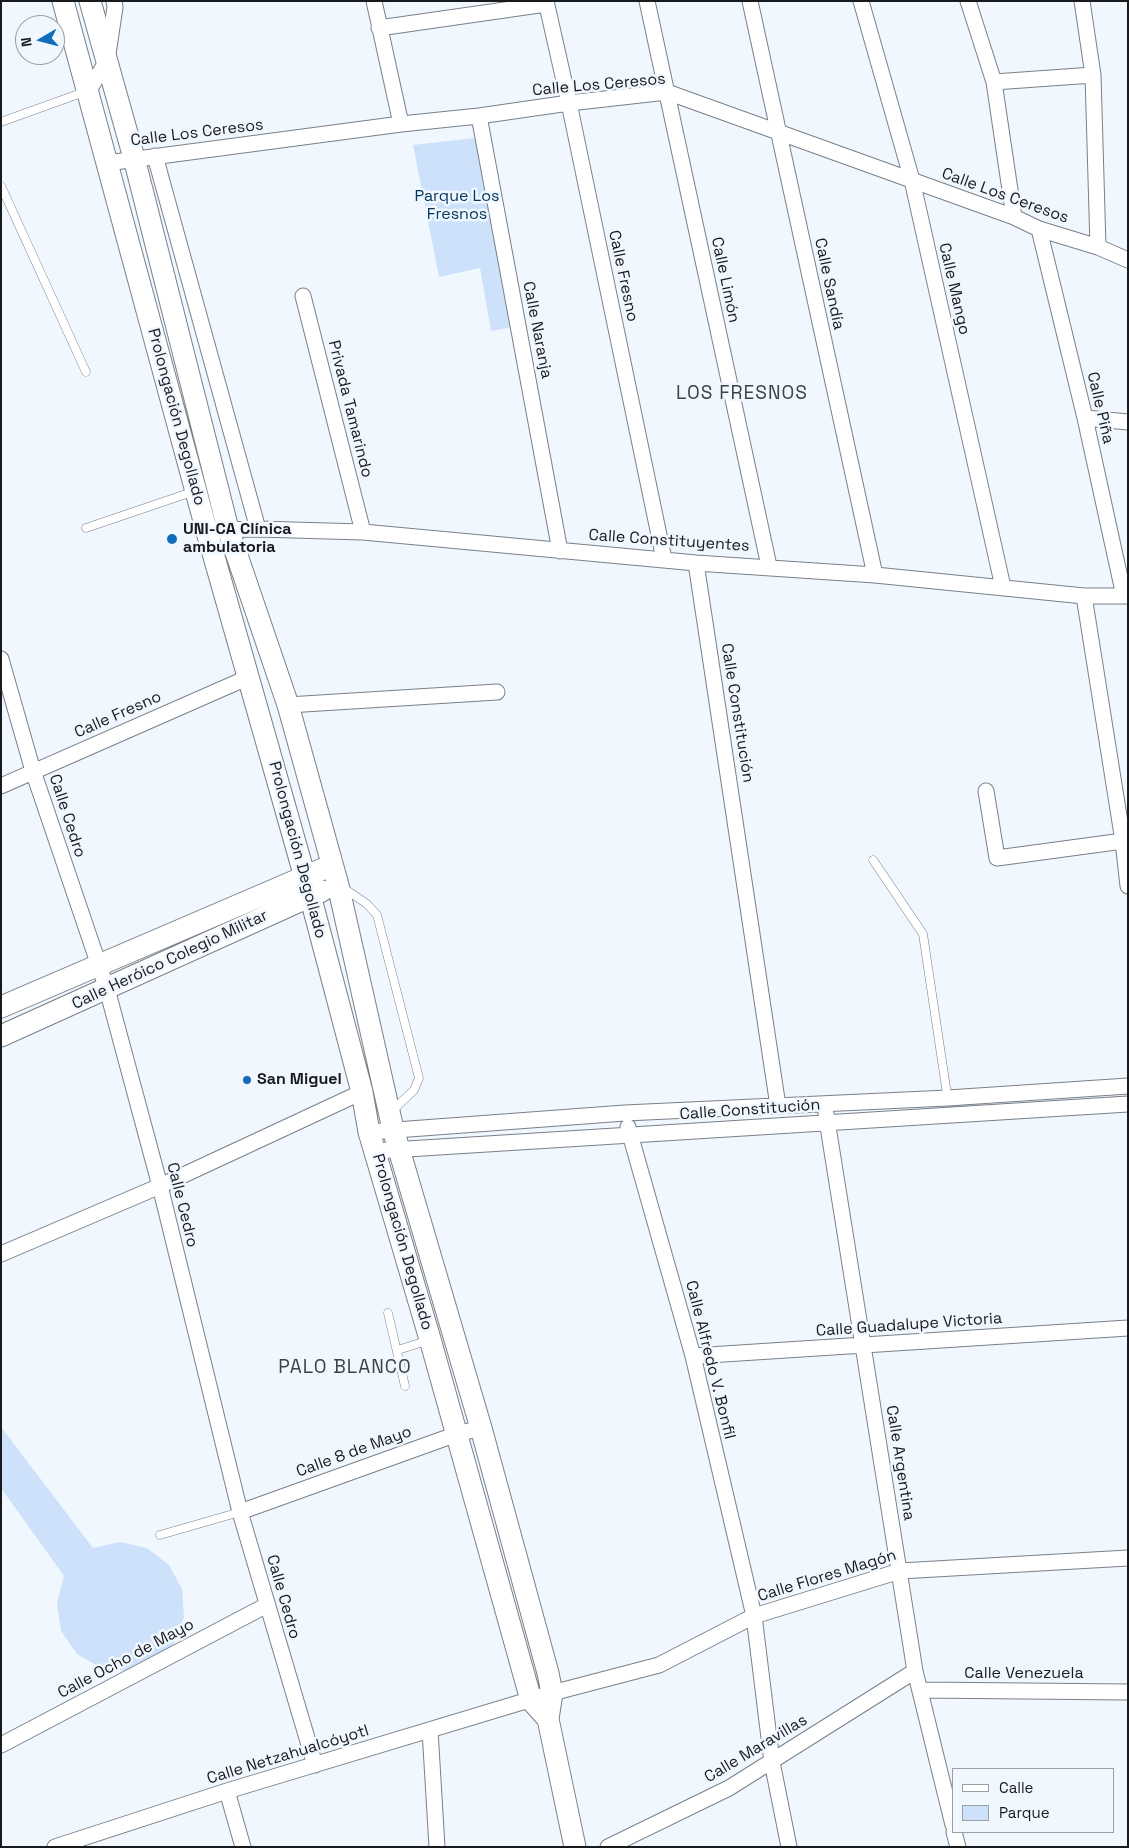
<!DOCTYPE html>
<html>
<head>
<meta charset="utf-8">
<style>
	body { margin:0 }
	#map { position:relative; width:1129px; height:1848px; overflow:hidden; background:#f0f7fe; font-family:"Space Grotesk",sans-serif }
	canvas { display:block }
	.frame { position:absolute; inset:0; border:2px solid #181a1e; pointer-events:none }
	.legend { position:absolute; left:952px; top:1768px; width:162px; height:65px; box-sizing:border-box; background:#f0f7fe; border:1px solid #9a9fa4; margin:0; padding:6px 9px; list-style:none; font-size:15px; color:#181a1e }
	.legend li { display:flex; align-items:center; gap:10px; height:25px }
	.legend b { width:25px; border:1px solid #9a9fa4 }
	.north { position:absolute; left:15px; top:15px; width:50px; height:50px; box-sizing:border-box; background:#f0f7fe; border:1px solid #9a9fa4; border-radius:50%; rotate:262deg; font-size:14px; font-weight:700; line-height:20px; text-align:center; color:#181a1e }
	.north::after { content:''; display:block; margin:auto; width:18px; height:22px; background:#116dba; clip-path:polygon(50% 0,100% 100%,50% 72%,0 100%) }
</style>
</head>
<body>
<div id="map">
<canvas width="1129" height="1848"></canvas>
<div class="frame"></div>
<ul class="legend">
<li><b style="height:6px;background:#fff"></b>Calle</li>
<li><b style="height:14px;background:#cde2fa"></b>Parque</li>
</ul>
<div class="north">N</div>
</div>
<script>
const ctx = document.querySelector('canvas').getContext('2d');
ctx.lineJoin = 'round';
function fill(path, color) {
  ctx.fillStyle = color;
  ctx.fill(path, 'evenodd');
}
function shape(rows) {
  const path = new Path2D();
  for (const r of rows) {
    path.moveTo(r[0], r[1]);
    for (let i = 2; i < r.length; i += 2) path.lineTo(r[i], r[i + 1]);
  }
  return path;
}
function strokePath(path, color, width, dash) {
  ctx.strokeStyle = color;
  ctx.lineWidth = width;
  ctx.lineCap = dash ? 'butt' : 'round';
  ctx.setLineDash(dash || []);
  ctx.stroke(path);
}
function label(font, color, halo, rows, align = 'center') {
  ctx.font = font + ' "Space Grotesk",sans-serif';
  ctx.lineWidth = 5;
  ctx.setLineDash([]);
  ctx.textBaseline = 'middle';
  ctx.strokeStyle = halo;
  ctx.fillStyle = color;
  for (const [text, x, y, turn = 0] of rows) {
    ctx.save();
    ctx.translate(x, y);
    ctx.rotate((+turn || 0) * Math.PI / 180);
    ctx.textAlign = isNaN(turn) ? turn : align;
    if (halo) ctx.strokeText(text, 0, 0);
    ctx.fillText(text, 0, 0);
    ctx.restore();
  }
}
fill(shape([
	[475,138,513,327,491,331,480,268,439,277,413,145],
	[1,1427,93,1548,120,1542,147,1548,169,1565,182,1589,184,1617,174,1643,154,1662,128,1671,101,1668,77,1654,61,1631,57,1603,64,1576,1,1488]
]), '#cde2fa');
const lane = shape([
	[1,122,87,91],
	[1,186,86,372],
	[86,528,195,491],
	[873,860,923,934,948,1101],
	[342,887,367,904,377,915,419,1078,414,1090,391,1112],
	[388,1313,405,1386],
	[398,1350,429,1340],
	[160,1535,240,1512]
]);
const street = shape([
	[374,1,401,124],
	[546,1,569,103,664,559],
	[647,1,769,566],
	[750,1,875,575],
	[861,1,912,180,1003,587],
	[968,1,994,82,1014,217],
	[1082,1,1093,75,1098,247],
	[379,28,546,4],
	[994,82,1093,75],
	[89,90,107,61,115,7,114,1],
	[479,116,560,551],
	[155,156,258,529],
	[107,163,401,124,479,116,569,103,667,92,1014,217,1039,229,1098,247,1128,260],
	[1039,229,1085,418,1124,596],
	[303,296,363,532],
	[1085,418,1128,422],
	[218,530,258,529,363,532,696,563,875,575,1084,596,1128,596],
	[696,563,778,1106],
	[1084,596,1123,841,1128,886],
	[1,659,33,771,107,989,160,1186,240,1512,315,1765],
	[288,705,497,692],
	[1,786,249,677],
	[986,791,997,858,1123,841],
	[826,1114,915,1671,953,1825],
	[628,1127,693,1356,754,1616,772,1762,789,1847],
	[369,1132,625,1113,948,1098,1128,1086],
	[375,1151,1128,1104],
	[1,1254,160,1186,362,1092],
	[693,1356,1128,1328],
	[240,1512,457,1434,481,1428],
	[921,1690,1128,1692],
	[430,1730,437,1847],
	[1,1745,267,1605],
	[227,1791,243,1847],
	[954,1832,958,1847],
	[55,1847,227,1791,552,1693,659,1665,754,1616,900,1571,1128,1558],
	[608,1847,729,1788,915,1671]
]);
const secondary = shape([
	[63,1,207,532,310,895,362,1092,369,1132,430,1339,531,1700,548,1719],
	[90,1,134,158,228,529,288,705,338,885,393,1129,481,1428,548,1673,552,1693,548,1719,575,1847],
	[1,1007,332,865],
	[1,1036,322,891]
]);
strokePath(lane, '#798089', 9);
strokePath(street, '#798089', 17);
strokePath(secondary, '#798089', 23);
strokePath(lane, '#fff', 8);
strokePath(street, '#fff', 15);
strokePath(secondary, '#fff', 21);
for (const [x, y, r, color] of [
	[172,539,6,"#116dba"],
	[247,1080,5,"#116dba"]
]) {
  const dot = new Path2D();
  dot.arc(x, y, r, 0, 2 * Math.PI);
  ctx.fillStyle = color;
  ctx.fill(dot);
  strokePath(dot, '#f0f7fe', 2);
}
label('16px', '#181a1e', '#f0f7fe', [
	["Calle Los Ceresos",599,85,-5],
	["Calle Los Ceresos",197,133,-7],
	["Calle Los Ceresos",1005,196,20],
	["Calle Fresno",623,276,78],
	["Calle Limón",725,280,78],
	["Calle Sandía",829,284,78],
	["Calle Mango",954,289,77],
	["Calle Naranja",537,330,79],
	["Calle Piña",1100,408,77],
	["Privada Tamarindo",350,409,76],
	["Prolongación Degollado",176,417,75],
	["Calle Constituyentes",669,541,4],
	["Calle Constitución",737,713,81],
	["Calle Fresno",118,715,-24],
	["Calle Cedro",67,816,72],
	["Prolongación Degollado",297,850,75],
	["Calle Heróico Colegio Militar",170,960,-25],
	["Calle Constitución",750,1110,-4],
	["Calle Cedro",182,1205,76],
	["Prolongación Degollado",402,1242,74],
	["Calle Guadalupe Victoria",909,1325,-4],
	["Calle Alfredo V. Bonfil",710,1360,76],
	["Calle 8 de Mayo",354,1452,-20],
	["Calle Argentina",900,1463,81],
	["Calle Flores Magón",827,1576,-17],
	["Calle Cedro",283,1597,74],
	["Calle Ocho de Mayo",126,1659,-28],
	["Calle Venezuela",1024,1674],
	["Calle Maravillas",756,1749,-31],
	["Calle Netzahualcóyotl",288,1755,-17]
]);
label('16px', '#063660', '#f0f7fe', [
	["Parque Los",457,197],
	["Fresnos",457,215]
]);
label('bold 16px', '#181a1e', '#f0f7fe', [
	["UNI-CA Clínica",183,530],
	["ambulatoria",183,548],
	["San Miguel",257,1080]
], 'left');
ctx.letterSpacing = '1px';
label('19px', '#3b4249', '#f0f7fe', [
	["LOS FRESNOS",742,394],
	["PALO BLANCO",345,1368]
]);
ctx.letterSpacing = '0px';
</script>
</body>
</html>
